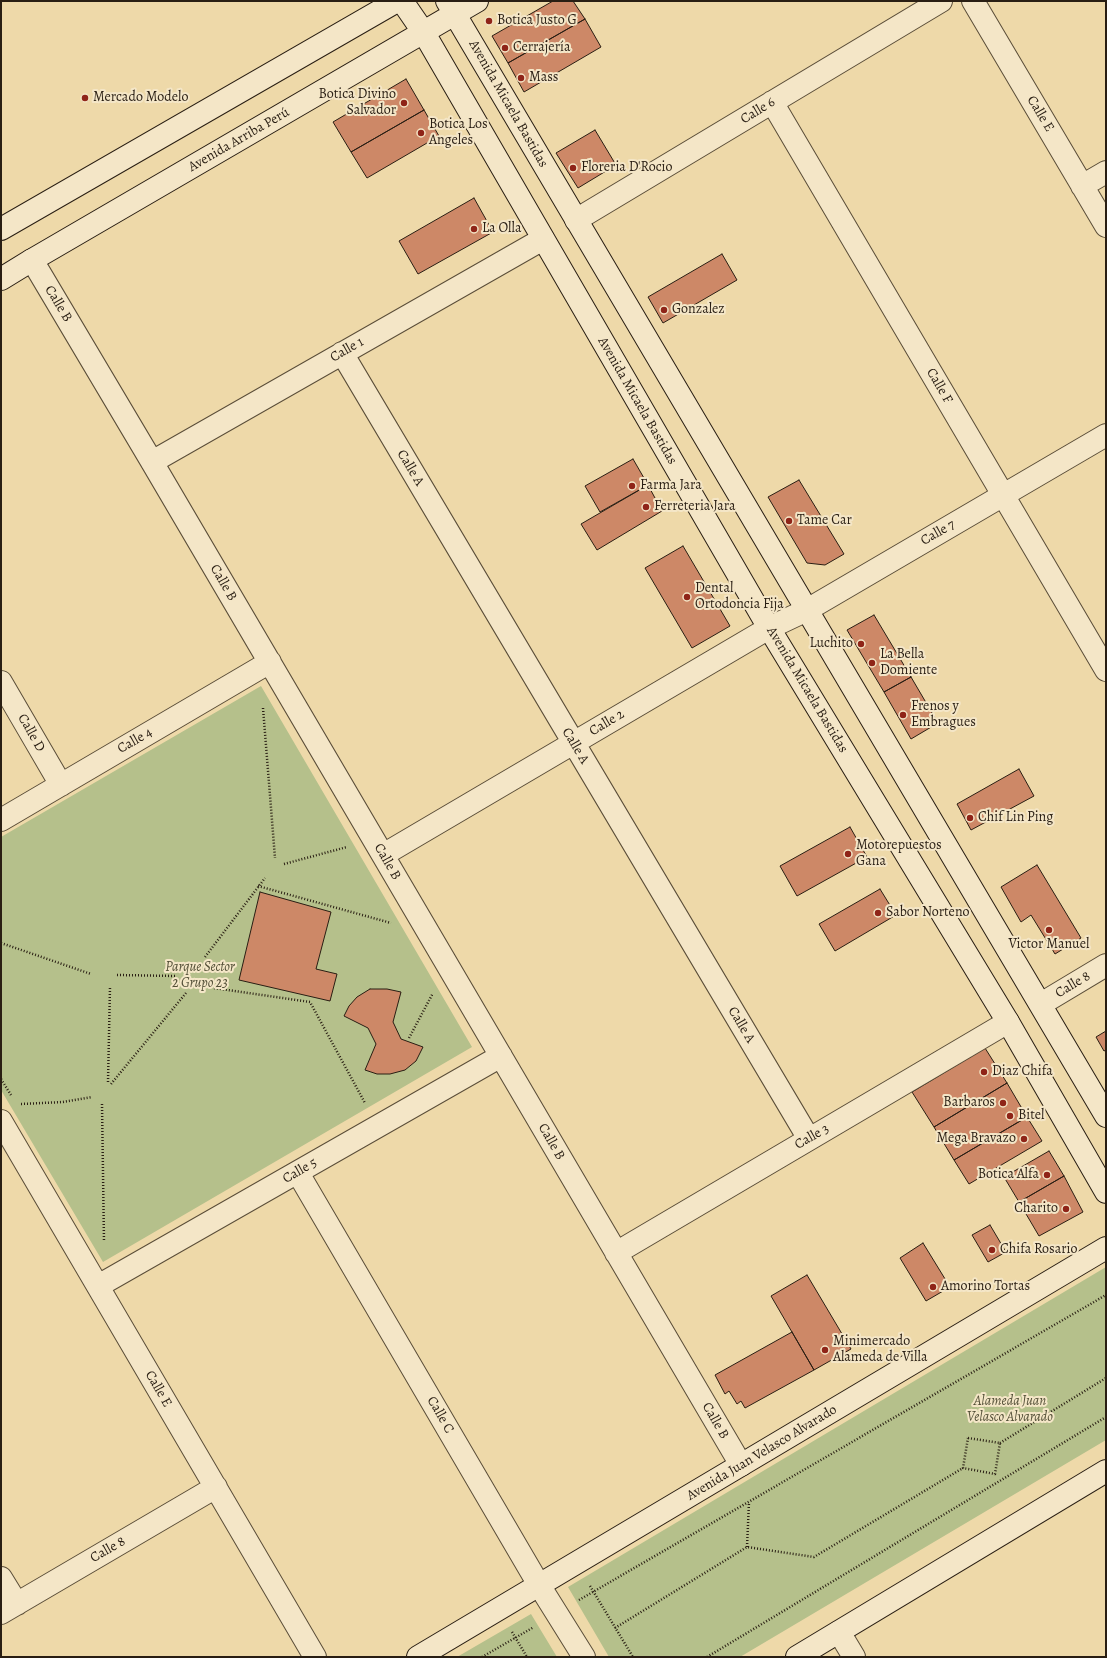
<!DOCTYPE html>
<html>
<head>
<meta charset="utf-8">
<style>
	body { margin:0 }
	#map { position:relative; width:1107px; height:1658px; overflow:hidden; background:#eed9a9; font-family:Alegreya,serif }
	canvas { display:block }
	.frame { position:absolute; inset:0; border:2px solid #291e13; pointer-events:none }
</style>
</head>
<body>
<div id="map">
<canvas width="1107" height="1658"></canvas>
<div class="frame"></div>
</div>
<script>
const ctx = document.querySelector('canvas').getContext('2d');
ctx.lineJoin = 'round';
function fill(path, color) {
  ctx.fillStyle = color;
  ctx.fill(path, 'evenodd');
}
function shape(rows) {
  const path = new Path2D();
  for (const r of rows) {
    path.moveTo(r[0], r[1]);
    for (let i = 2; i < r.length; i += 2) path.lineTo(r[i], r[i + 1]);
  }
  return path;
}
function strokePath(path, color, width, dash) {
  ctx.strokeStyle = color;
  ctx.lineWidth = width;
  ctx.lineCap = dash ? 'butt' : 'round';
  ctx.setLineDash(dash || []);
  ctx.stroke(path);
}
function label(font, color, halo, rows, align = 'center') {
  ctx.font = font + ' Alegreya,serif';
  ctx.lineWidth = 4;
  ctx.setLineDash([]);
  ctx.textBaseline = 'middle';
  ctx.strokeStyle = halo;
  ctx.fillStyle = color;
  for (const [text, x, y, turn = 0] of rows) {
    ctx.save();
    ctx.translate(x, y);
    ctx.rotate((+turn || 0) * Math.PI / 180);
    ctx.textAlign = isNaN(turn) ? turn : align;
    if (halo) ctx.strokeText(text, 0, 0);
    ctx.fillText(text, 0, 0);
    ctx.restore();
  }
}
fill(shape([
	[261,686,472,1047,103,1262,1,1090,1,837],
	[1106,1267,1106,1440,740,1657,609,1657,568,1587],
	[531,1614,557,1657,457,1657]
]), '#b5c08b');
const building = shape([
	[553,1,573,1,585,19,508,63,492,36,553,1],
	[585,19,601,47,524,92,508,63,585,19],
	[406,79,424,110,351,152,333,122,406,79],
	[424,110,439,136,367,178,351,152,424,110],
	[595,130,616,165,578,188,556,153,595,130],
	[474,198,493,232,418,274,399,241,474,198],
	[722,254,737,280,663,323,648,297,722,254],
	[633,459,648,485,600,512,585,486,633,459],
	[799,480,844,554,825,565,807,563,768,497,799,480],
	[648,485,662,511,597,550,581,524,648,485],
	[683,546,730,626,692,648,645,568,683,546],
	[874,615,911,677,884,692,847,630,874,615],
	[911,677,938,723,911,739,884,692,911,677],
	[1019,769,1034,796,971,830,957,804,1019,769],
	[850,827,867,857,797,896,780,866,850,827],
	[1037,865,1081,938,1055,954,1031,915,1021,922,1001,887,1037,865],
	[880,889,896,915,835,951,819,924,880,889],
	[260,892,331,912,316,969,337,974,330,1001,239,980,260,892],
	[370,989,387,989,401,992,393,1022,401,1039,423,1047,416,1061,405,1070,390,1074,377,1074,365,1070,376,1044,368,1028,344,1016,349,1006,357,997,370,989],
	[1106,1031,1106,1050,1104,1051,1096,1037,1106,1031],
	[985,1048,1007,1083,934,1127,912,1092,985,1048],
	[1007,1083,1027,1117,954,1160,934,1127,1007,1083],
	[1027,1117,1042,1141,969,1184,954,1160,1027,1117],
	[1049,1151,1064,1176,1019,1202,1004,1177,1049,1151],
	[1064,1176,1083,1212,1039,1236,1019,1202,1064,1176],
	[990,1225,1006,1252,988,1262,972,1235,990,1225],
	[923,1243,950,1287,926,1301,900,1258,923,1243],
	[807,1275,851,1349,814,1370,771,1296,807,1275],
	[792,1332,814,1370,745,1408,741,1401,737,1404,729,1391,725,1394,715,1375,792,1332]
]);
fill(building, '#cd8867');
strokePath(building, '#291e13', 1);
const street = shape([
	[973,1,1106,226],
	[772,102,1106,670],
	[1082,186,1106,172],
	[576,220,941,1],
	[32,260,152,462,741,1465],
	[342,353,809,1139],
	[152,462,543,239],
	[1,682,61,785],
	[1,820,270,662],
	[383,855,769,628,807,610,1106,435],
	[1041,1004,1106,965],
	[1,1121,315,1657],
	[298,1173,539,1585,584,1657],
	[616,1253,1008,1022],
	[98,1286,501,1056],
	[1,1578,17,1604],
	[1,1613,216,1487],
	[839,1632,854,1657]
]);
const secondary = shape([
	[402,1,424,33,769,628,1008,1022,1106,1192],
	[447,1,1106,1116],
	[1,229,397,1],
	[1,279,32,260,477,1],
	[418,1657,1106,1248],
	[797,1657,1106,1471]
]);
strokePath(street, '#5a4d38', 24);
strokePath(secondary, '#291e13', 24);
strokePath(shape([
	[263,708,275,858],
	[284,864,347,847],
	[258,886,391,923],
	[1,943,91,974],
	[205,957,265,878],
	[117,975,176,976],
	[214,988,310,1002,365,1103],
	[409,1038,433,993],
	[1,1079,11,1095],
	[108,1082,110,987],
	[111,1084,186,993],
	[21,1104,63,1102,92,1097],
	[102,1104,104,1242],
	[968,1438,1000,1443,995,1474,963,1468,968,1438],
	[1000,1443,1106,1378],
	[747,1547,749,1502],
	[590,1586,633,1657],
	[579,1600,1106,1295],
	[615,1628,747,1547,814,1557,963,1468],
	[512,1632,527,1657],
	[482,1657,534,1627],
	[707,1657,1106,1417]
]), '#291e13', 2.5, [1, 2]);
strokePath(street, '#f4e6c7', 22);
strokePath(secondary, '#f4e6c7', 22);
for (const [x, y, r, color] of [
	[489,21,4,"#8f2418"],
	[505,48,4,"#8f2418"],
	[521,78,4,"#8f2418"],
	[85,98,4,"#8f2418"],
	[404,103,4,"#8f2418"],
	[421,133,4,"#8f2418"],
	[573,168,4,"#8f2418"],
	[474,229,4,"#8f2418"],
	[664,310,4,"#8f2418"],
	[632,486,4,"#8f2418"],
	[646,507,4,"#8f2418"],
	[789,521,4,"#8f2418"],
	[687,597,4,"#8f2418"],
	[861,644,4,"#8f2418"],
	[872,663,4,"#8f2418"],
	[903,715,4,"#8f2418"],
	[970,818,4,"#8f2418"],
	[848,854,4,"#8f2418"],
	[878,913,4,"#8f2418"],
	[1049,930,4,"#8f2418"],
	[984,1072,4,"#8f2418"],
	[1003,1103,4,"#8f2418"],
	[1010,1116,4,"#8f2418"],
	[1024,1139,4,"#8f2418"],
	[1047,1175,4,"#8f2418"],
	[1066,1209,4,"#8f2418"],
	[992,1250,4,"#8f2418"],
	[933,1287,4,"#8f2418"],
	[825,1350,4,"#8f2418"]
]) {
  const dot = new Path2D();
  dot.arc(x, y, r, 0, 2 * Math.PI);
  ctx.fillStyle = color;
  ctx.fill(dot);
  strokePath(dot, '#f4e6c7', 1.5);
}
label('14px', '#291e13', '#f4e6c7', [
	["Botica Justo G",497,21],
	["Cerrajería",513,48],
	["Mass",529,78],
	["Botica Divino",396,95,"right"],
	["Salvador",396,111,"right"],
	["Mercado Modelo",93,98],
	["Botica Los",429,125],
	["Angeles",429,141],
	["Floreria D'Rocio",581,168],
	["La Olla",482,229],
	["Gonzalez",672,310],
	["Farma Jara",640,486],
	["Ferreteria Jara",654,507],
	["Tame Car",797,521],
	["Dental",695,589],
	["Ortodoncia Fija",695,605],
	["Luchito",853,644,"right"],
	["La Bella",880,655],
	["Domiente",880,671],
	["Frenos y",911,707],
	["Embragues",911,723],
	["Chif Lin Ping",978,818],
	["Motorepuestos",856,846],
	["Gana",856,862],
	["Sabor Norteno",886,913],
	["Victor Manuel",1049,945,"center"],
	["Diaz Chifa",992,1072],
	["Barbaros",995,1103,"right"],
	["Bitel",1018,1116],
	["Mega Bravazo",1016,1139,"right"],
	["Botica Alfa",1039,1175,"right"],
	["Charito",1058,1209,"right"],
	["Chifa Rosario",1000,1250],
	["Amorino Tortas",941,1287],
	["Minimercado",833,1342],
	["Alameda de Villa",833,1358]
], 'left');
label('14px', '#291e13', '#f4e6c7', [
	["Avenida Micaela Bastidas",508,104,60],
	["Calle 6",758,111,-31],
	["Calle E",1040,114,59],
	["Avenida Arriba Perú",239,140,-30],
	["Calle B",58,304,59],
	["Calle 1",347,350,-30],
	["Calle F",939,386,60],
	["Avenida Micaela Bastidas",637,401,60],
	["Calle A",410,468,59],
	["Calle 7",938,533,-30],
	["Calle B",223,583,60],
	["Avenida Micaela Bastidas",807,690,59],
	["Calle 2",607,723,-31],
	["Calle D",31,733,60],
	["Calle 4",135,741,-30],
	["Calle A",575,746,59],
	["Calle B",387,862,60],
	["Calle 8",1073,985,-31],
	["Calle A",741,1025,59],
	["Calle 3",812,1137,-30],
	["Calle B",551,1142,60],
	["Calle 5",300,1171,-30],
	["Calle E",158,1389,60],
	["Calle C",440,1415,60],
	["Calle B",715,1421,60],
	["Avenida Juan Velasco Alvarado",762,1453,-31],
	["Calle 8",108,1550,-30]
]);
label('italic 14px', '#534f37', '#f4e6c7', [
	["Parque Sector",200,968],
	["2 Grupo 23",200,984],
	["Alameda Juan",1010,1402],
	["Velasco Alvarado",1010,1418]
]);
</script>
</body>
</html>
